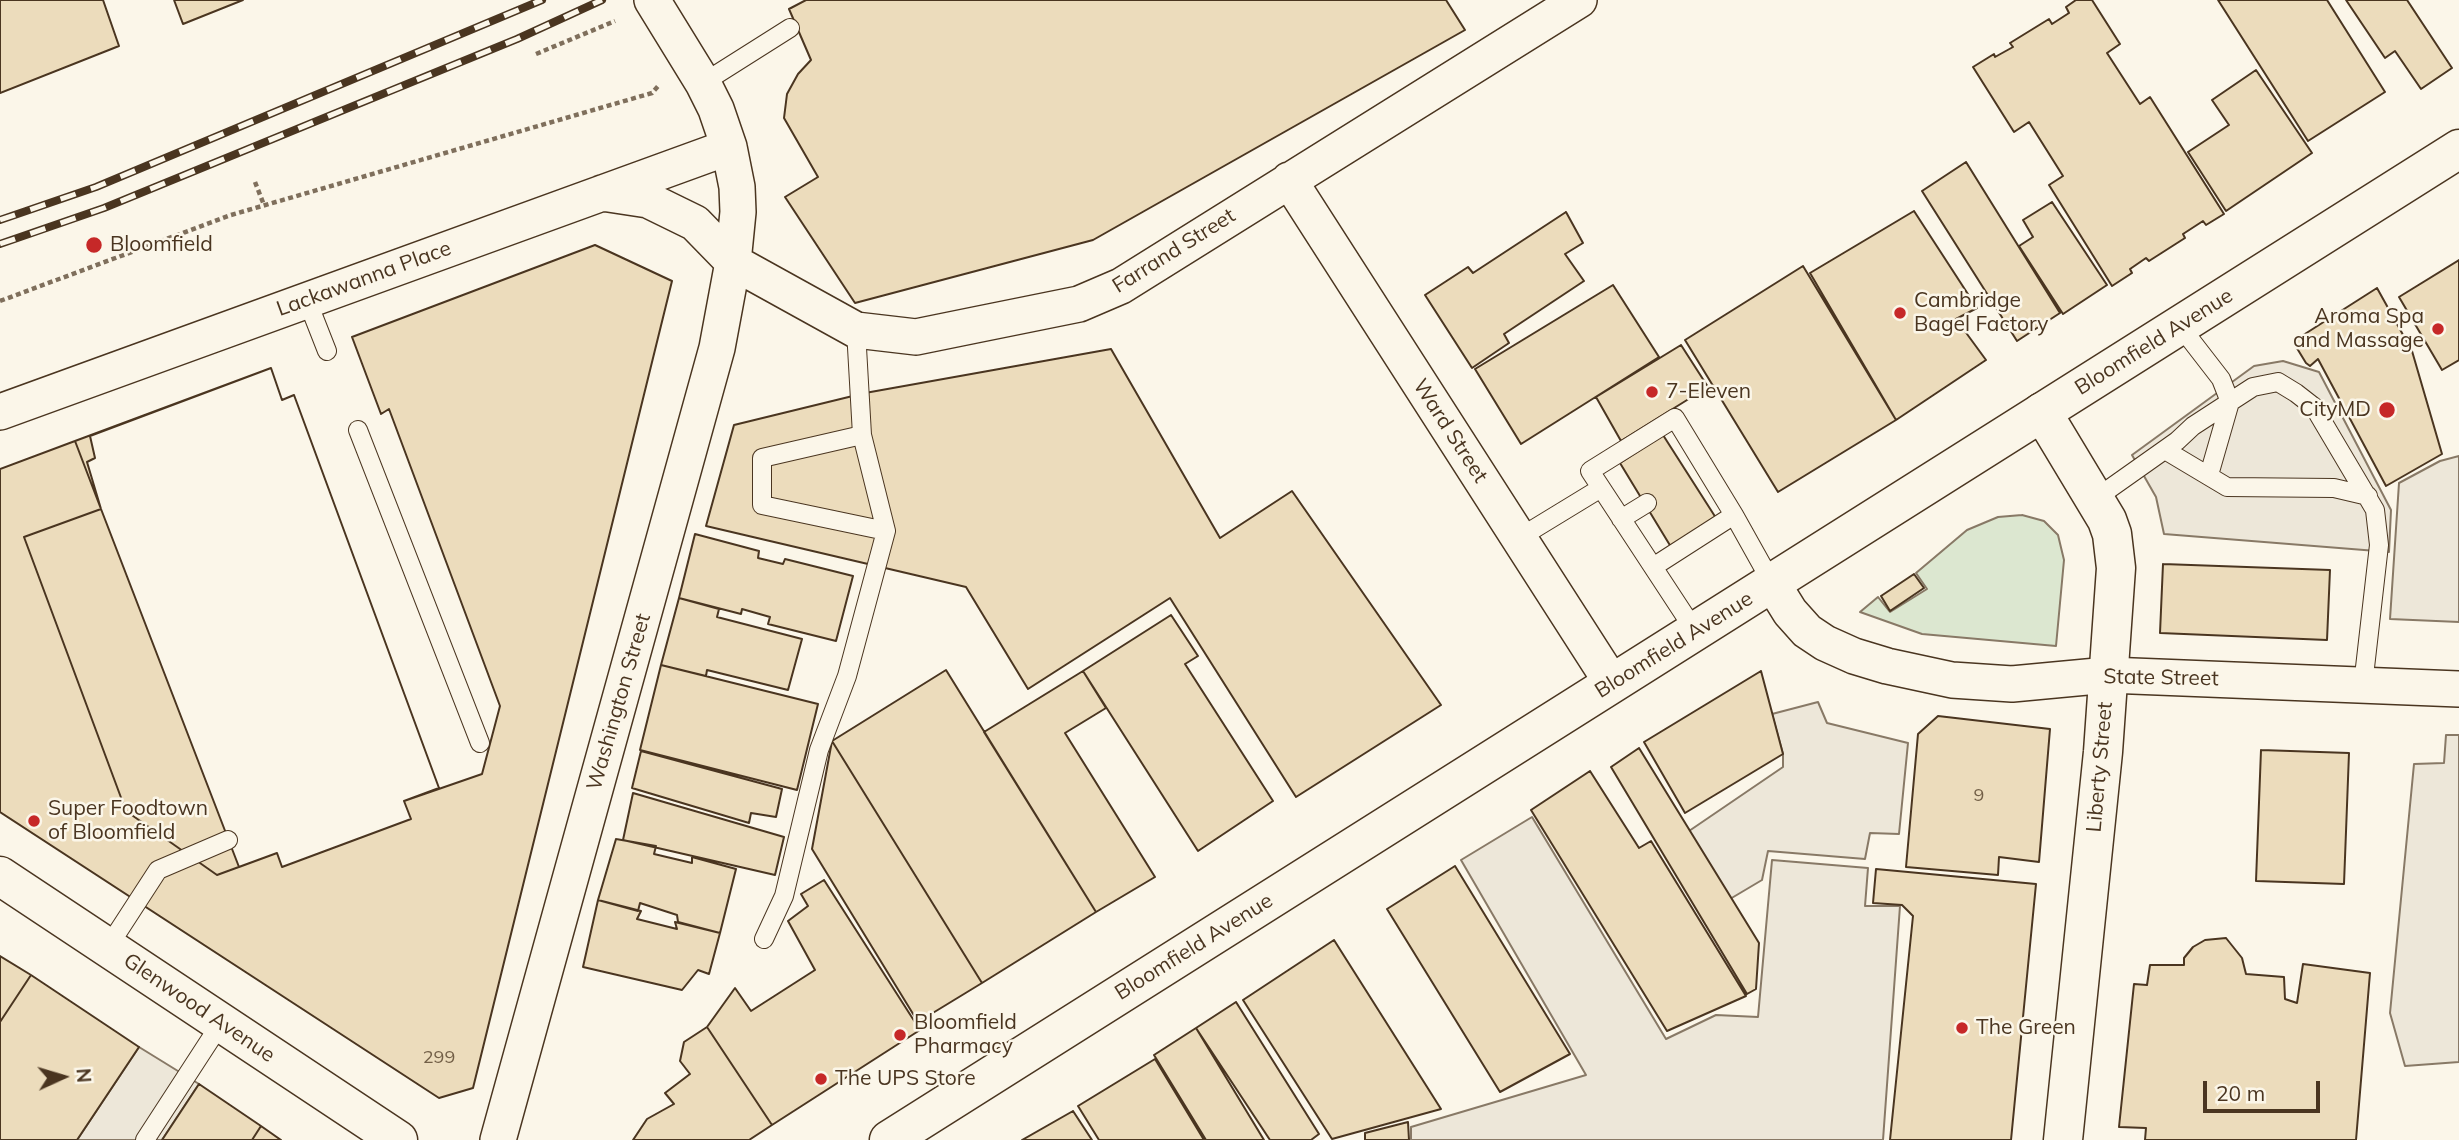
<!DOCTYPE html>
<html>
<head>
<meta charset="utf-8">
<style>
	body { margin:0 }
	#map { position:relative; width:2459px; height:1140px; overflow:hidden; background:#fbf6e9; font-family:Mulish,sans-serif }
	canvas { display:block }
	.north { position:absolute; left:28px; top:1042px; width:70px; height:70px; -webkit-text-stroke:5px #fbf6e9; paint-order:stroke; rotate:86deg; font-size:19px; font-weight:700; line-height:28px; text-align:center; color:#4a3520 }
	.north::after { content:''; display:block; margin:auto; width:24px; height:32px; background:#4a3520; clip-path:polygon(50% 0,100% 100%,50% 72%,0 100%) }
	.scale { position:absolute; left:2203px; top:1081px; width:117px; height:32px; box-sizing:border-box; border:4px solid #4a3520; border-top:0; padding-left:9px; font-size:21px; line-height:24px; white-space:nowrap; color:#4a3520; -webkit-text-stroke:5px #fbf6e9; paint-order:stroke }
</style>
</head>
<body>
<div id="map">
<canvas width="2459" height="1140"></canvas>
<div class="north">N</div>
<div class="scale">20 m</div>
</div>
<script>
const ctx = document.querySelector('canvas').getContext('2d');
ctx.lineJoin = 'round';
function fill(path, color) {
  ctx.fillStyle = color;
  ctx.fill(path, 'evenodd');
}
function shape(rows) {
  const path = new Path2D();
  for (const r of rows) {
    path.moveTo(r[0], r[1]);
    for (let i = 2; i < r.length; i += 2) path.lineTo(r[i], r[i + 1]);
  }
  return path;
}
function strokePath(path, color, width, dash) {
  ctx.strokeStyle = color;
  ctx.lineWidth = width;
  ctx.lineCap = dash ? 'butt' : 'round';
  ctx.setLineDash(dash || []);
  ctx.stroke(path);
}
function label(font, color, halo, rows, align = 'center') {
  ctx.font = font + ' Mulish,sans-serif';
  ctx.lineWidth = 5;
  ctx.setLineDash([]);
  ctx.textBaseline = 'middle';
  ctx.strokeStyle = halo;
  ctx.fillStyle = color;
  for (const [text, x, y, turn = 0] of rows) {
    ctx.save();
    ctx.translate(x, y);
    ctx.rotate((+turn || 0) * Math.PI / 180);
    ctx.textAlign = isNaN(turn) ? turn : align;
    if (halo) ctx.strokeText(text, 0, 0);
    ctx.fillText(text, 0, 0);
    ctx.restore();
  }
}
const green = shape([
	[2022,515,2044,521,2058,535,2064,560,2056,646,1922,634,1860,612,1878,597,1890,612,1927,589,1916,573,1967,530,1998,517,2022,515]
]);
fill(green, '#dce7d0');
strokePath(green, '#887966', 2);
const parking = shape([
	[2283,361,2319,372,2391,510,2389,552,2164,534,2156,497,2132,455,2254,366,2283,361],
	[2459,456,2459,622,2390,619,2399,483,2440,461,2459,456],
	[1818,702,1827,723,1908,743,1899,834,1870,833,1865,859,1768,851,1762,880,1730,899,1689,831,1783,767,1783,754,1772,714,1818,702],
	[2446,735,2459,735,2459,1062,2405,1066,2390,1013,2414,764,2444,763,2446,735],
	[1532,817,1666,1039,1716,1015,1758,1017,1772,860,1868,868,1865,906,1900,906,1883,1140,1411,1140,1411,1127,1586,1075,1461,860,1532,817],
	[139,1047,199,1084,162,1140,77,1140,139,1047]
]);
fill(parking, '#ede7d9');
strokePath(parking, '#887966', 2);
const building = shape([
	[0,0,103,0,119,46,0,93,0,0],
	[174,0,243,0,183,24,174,0],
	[806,0,1446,0,1465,30,1093,240,855,303,785,197,818,177,784,118,787,94,798,74,811,60,789,9,806,0],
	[2076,0,2092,0,2120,44,2107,53,2140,104,2150,97,2224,214,2206,225,2203,221,2183,234,2185,238,2149,261,2146,258,2130,269,2132,273,2112,286,2049,185,2063,176,2029,122,2014,132,1973,67,1994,54,1995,57,2013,47,2010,43,2049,19,2052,24,2069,13,2066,7,2076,0],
	[2218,0,2327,0,2385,92,2308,141,2218,0],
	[2346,0,2407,0,2452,68,2421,89,2395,51,2385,58,2346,0],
	[2256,70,2312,153,2226,211,2188,152,2229,125,2212,100,2256,70],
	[1966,162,2060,313,2017,341,1922,191,1966,162],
	[2052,202,2107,285,2063,314,2019,246,2033,237,2023,220,2052,202],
	[1914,211,1977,308,1956,319,1986,360,1896,420,1810,273,1914,211],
	[1566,212,1583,243,1565,254,1584,281,1504,334,1509,343,1472,368,1425,295,1468,267,1473,273,1566,212],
	[595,245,672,281,473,1088,439,1098,0,812,0,469,75,441,101,509,24,537,126,811,217,875,277,853,282,867,411,819,404,801,482,774,500,706,389,409,381,414,352,337,595,245],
	[2459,260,2459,360,2442,370,2399,297,2459,260],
	[1803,266,1896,420,1778,492,1685,340,1803,266],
	[1613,285,1659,357,1521,444,1475,369,1613,285],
	[2377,288,2412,351,2442,454,2386,486,2318,359,2310,366,2306,363,2295,345,2297,339,2377,288],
	[1681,345,1708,387,1621,441,1596,397,1681,345],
	[1111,349,1220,538,1292,491,1441,705,1296,797,1170,598,1028,689,966,587,706,526,734,425,865,393,1111,349],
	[271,368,282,400,294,395,439,788,404,801,411,819,282,867,277,853,217,875,126,811,24,537,101,509,75,441,271,368],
	[271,368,282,400,294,395,439,788,404,801,411,819,282,867,277,853,239,867,101,509,87,462,95,458,90,436,271,368],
	[1663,435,1716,518,1671,547,1620,463,1663,435],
	[695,534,759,551,758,558,783,564,785,559,853,576,836,641,768,624,770,617,742,609,741,614,679,598,695,534],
	[2163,564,2330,570,2327,640,2160,633,2163,564],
	[1914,574,1924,588,1890,611,1881,596,1914,574],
	[679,598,719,609,717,617,802,639,788,690,707,670,706,676,661,665,679,598],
	[1171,615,1198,656,1185,664,1273,801,1198,851,1083,671,1171,615],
	[661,665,818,704,797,790,640,750,661,665],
	[946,670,1096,912,982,983,832,741,946,670],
	[1083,671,1106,708,1065,733,1155,877,1096,912,984,732,1083,671],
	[1761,671,1783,754,1685,813,1644,742,1761,671],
	[1938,716,2050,729,2039,862,1999,857,1998,875,1906,867,1918,734,1938,716],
	[832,741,982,983,918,1022,812,849,832,741],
	[1639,748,1759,943,1756,989,1747,994,1611,767,1639,748],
	[2261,750,2349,753,2344,884,2256,881,2261,750],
	[641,751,782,789,776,817,751,813,749,823,632,788,641,751],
	[1590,771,1639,848,1651,841,1746,996,1667,1031,1531,810,1590,771],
	[633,793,784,837,775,875,623,840,633,793],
	[616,839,656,846,654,854,692,863,692,857,736,869,720,933,678,922,677,915,640,903,638,911,598,900,616,839],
	[1455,866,1570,1054,1500,1092,1387,909,1455,866],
	[1876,869,2036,884,2011,1140,1890,1140,1913,916,1902,905,1873,903,1876,869],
	[824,880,920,1030,772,1125,707,1027,735,988,751,1011,815,970,788,921,808,906,801,894,824,880],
	[598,900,641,911,637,919,677,929,675,922,720,933,709,974,698,970,682,990,583,967,598,900],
	[2226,938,2242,958,2246,974,2284,977,2285,999,2297,1003,2303,964,2370,973,2356,1140,2145,1140,2146,1128,2119,1127,2134,984,2147,985,2150,965,2184,965,2184,958,2193,947,2205,940,2226,938],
	[1334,940,1441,1109,1332,1139,1243,1000,1334,940],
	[0,956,31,975,0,1022,0,956],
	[31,975,139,1047,77,1140,0,1140,0,1022,31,975],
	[1236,1002,1319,1134,1311,1140,1270,1140,1196,1028,1236,1002],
	[707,1027,772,1125,749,1140,633,1140,647,1119,674,1104,665,1093,690,1074,680,1061,684,1042,707,1027],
	[1196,1028,1264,1140,1206,1140,1154,1055,1196,1028],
	[1155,1059,1204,1140,1099,1140,1078,1106,1155,1059],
	[199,1084,261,1126,252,1140,162,1140,199,1084],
	[1073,1111,1092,1140,1022,1140,1073,1111],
	[1408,1122,1409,1140,1365,1140,1365,1133,1408,1122],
	[261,1126,281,1140,252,1140,261,1126]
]);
fill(building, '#ecdcbc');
strokePath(building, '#4a3520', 2);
const service = shape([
	[703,83,790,28],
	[307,300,327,351],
	[2180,326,2221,379,2230,402,2209,475],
	[856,330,862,435,886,531,762,505,762,458,862,435],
	[1675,418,1734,515,1653,567,1590,471,1675,418],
	[358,430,480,743],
	[2165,450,2227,487,2334,488,2368,496],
	[2095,499,2177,441,2193,426,2253,387,2278,382,2296,393,2314,407,2375,510,2379,545,2363,685],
	[1734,515,1772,583],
	[1621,519,1647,503],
	[1519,538,1601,488],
	[1653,567,1695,631],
	[764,939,784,896,819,750,847,676,886,531],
	[108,947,158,870,228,840],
	[145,1140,221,1023]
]);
const minor = shape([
	[1289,180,1612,683],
	[602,193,648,200,695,223,733,262,856,330,916,337,975,325,1079,304,1121,286,1579,0],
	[0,412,729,147],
	[1772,583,1790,612,1807,631,1825,643,1854,656,1887,666,1952,680,2012,684,2108,675,2459,689],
	[498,1140,717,348,733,262,738,212,737,187,729,147,716,109,703,83,652,0]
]);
const tertiary = shape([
	[2042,412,2107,520,2112,534,2116,568,2103,752,2063,1140],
	[0,876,398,1140]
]);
const primary = shape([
	[889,1140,2459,149]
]);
strokePath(service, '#4a3520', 20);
strokePath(minor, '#4a3520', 38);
strokePath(tertiary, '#4a3520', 41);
strokePath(primary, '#4a3520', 41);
strokePath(shape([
	[536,54,615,21],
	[255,182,264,205],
	[0,301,231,215,652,93,659,85]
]), '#7f6f5c', 4.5, [5, 3.5]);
strokePath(service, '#fbf6e9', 18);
strokePath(minor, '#fbf6e9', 35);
strokePath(tertiary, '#fbf6e9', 38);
strokePath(primary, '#fbf6e9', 38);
const rail = shape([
	[0,220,96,187,542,0],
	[0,244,104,208,517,39,602,0]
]);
strokePath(rail, '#4a3520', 8);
strokePath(rail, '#fbf6e9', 5, [16]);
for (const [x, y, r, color] of [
	[94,245,9,"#c62828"],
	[1900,313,7,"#c62828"],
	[2438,329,7,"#c62828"],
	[1652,392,7,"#c62828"],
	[2387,410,9,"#c62828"],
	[34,821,7,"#c62828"],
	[1962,1028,7,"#c62828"],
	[900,1035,7,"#c62828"],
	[821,1079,7,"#c62828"]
]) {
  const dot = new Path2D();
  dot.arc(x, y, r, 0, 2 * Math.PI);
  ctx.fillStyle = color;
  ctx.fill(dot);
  strokePath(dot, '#fbf6e9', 2.5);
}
label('18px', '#725f47', null, [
	["9",1979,796],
	["299",439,1058]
]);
label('21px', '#4a3520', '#fbf6e9', [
	["Bloomfield",110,245],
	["Cambridge",1914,301],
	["Bagel Factory",1914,325],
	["Aroma Spa",2424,317,"right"],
	["and Massage",2424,341,"right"],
	["7-Eleven",1666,392],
	["CityMD",2371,410,"right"],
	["Super Foodtown",48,809],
	["of Bloomfield",48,833],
	["Bloomfield",914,1023],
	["Pharmacy",914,1047],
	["The Green",1976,1028],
	["The UPS Store",835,1079]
], 'left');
label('21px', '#4a3520', '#fbf6e9', [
	["Farrand Street",1174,251,-32],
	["Lackawanna Place",364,279,-20],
	["Bloomfield Avenue",2154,342,-32],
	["Ward Street",1450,431,57],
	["Bloomfield Avenue",1674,645,-32],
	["State Street",2161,678,1],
	["Washington Street",619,702,-74],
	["Liberty Street",2100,767,-85],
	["Bloomfield Avenue",1194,947,-32],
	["Glenwood Avenue",199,1008,34]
]);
</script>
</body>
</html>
